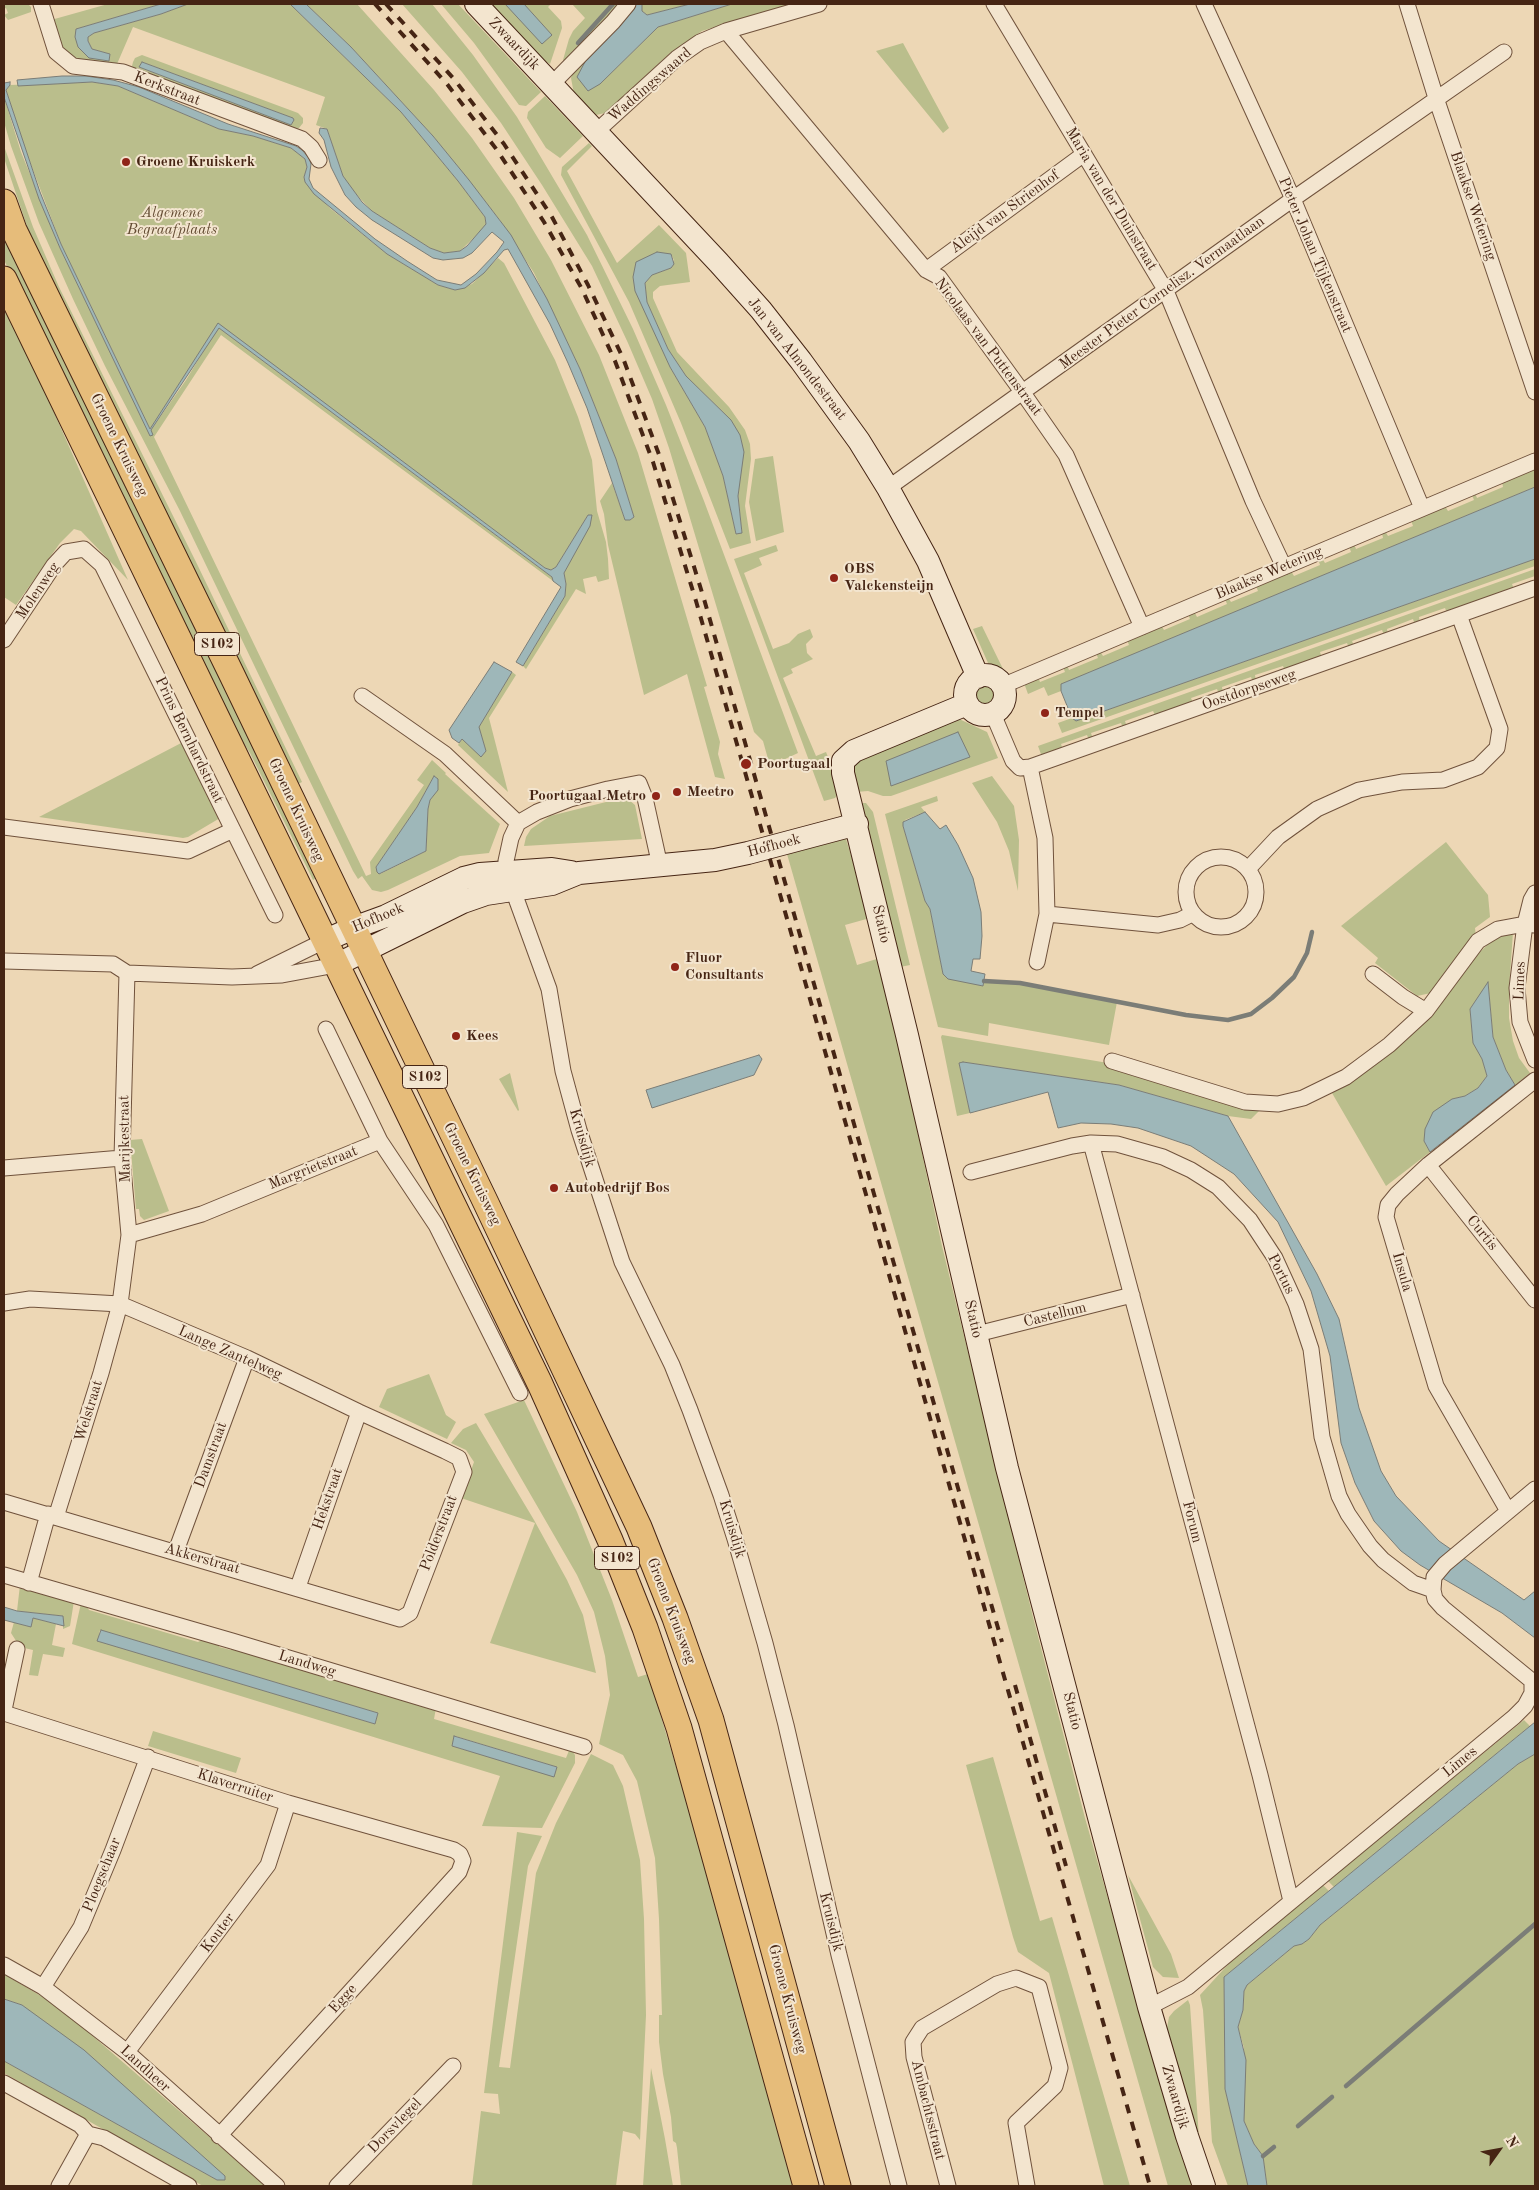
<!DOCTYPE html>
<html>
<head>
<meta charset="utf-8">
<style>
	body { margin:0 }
	#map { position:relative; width:1539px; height:2190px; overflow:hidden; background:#edd7b5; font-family:"Old Standard TT",serif }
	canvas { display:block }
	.frame { position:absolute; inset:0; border:5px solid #462514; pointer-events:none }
	.north { position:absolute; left:1474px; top:2125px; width:50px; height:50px; -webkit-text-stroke:4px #f3e5cf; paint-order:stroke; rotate:58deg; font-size:14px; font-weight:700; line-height:20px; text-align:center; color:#462514 }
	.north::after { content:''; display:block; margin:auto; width:18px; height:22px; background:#462514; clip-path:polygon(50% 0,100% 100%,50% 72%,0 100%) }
</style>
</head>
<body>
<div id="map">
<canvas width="1539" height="2190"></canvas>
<div class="frame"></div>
<div class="north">N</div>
</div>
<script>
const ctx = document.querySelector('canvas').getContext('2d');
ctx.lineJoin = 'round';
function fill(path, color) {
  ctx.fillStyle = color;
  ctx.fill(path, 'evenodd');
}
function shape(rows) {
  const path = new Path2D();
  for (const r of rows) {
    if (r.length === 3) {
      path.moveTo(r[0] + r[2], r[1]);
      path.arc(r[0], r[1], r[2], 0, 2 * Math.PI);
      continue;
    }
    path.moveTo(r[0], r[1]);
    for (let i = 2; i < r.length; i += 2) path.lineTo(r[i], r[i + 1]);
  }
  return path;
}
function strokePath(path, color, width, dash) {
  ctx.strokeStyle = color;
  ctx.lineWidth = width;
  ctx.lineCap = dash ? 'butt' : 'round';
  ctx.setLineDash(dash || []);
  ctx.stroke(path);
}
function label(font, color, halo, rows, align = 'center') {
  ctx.font = font + ' "Old Standard TT",serif';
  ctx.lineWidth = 4;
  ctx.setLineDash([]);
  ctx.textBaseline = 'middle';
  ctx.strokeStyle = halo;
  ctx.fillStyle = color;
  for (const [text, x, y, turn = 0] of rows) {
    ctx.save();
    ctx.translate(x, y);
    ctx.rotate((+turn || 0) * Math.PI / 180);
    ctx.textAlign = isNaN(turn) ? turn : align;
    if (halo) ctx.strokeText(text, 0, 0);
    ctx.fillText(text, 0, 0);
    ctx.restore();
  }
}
fill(shape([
	[4,4,28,4,31,7,31,12,8,20,4,15,8,13,6,8,4,9],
	[108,4,161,4,76,29,78,47,109,61,110,54,92,49,88,41,88,37,94,33,161,14,188,4,290,4,401,112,458,181,485,217,486,224,485,227,460,251,444,253,430,248,372,211,350,188,343,176,327,129,316,125,325,97,133,27,117,64,74,60,64,55,51,20],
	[306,4,357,4,434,90,472,138,514,198,551,260,599,355,638,453,707,686,704,687,720,742,718,754,725,779,715,777,687,674,644,695,608,545,604,514,600,501,612,483,625,520,630,520,634,517,616,459,580,369,534,273,499,219,433,136,351,47],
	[402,4,432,4,473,55,517,117,587,235,633,329,666,405,704,501,798,753,783,760,782,758,770,766,763,741,754,732,669,448,652,399,628,343,592,266,542,185,501,123,462,72],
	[441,4,458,4,541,92,526,106,519,105,474,43],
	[490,4,551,4,548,7,561,21,562,28,550,64,541,59],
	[572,4,622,4,566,63,563,60,569,39,573,31,585,18],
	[632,4,637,4,626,17,600,84,658,27,732,4,790,4,702,31,669,54,605,113,596,115,574,94,571,78,574,69],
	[642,4,690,4,647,15,642,11],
	[903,43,949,128,943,133,876,51],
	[142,55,298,113,303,118,303,123,299,128,293,130,135,70,132,66,133,62,135,58],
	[142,62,293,118,294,120,291,125,139,67],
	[92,82,118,86,219,129,253,136,291,148,305,159,307,167,304,177,305,182,331,209,387,254,438,285,455,290,472,284,498,258,504,263,555,360,578,417,592,460,597,511,606,542,608,559,609,579,598,582,596,576,583,579,586,594,576,589,526,669,523,666,565,596,566,584,564,573,591,515,588,515,556,567,551,570,545,568,218,324,150,429,61,244,22,141,6,90,10,85],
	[545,96,583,136,560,158,546,148,527,118,528,112],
	[4,97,21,152,60,248,150,435,151,430,186,380,218,327,552,577,553,581,221,335,154,437,366,876,371,874,370,862,424,785,417,780,432,760,446,773,445,774,500,824,489,853,460,856,388,890,381,892,372,890,362,876,358,879,353,871,180,511,105,366,73,299,39,223,11,146,4,122],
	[434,776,437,790,430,800,428,809,426,851,380,874,376,867,417,807],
	[589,143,592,146,567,171,617,263,659,225,686,253,690,282,660,286,653,292,653,298,677,352,729,407,745,430,750,444,751,459,745,506,751,543,730,549,681,423,629,302,561,175,562,167],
	[671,254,674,260,671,268,652,275,645,283,647,302,668,349,686,376,731,420,739,486,738,496,742,532,736,534,723,476,705,427,670,367,633,277],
	[4,146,33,227,59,287,197,564,302,782,298,784,287,759,265,726,39,262,5,161],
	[4,240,34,291,318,877,313,880,250,753,217,702,4,260],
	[4,309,45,392,128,580,81,531,74,529,60,543,16,605,4,597],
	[773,456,784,532,756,541,749,502,755,459],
	[1535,468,1535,487,1062,684,1061,691,1048,696,1044,687,1028,694,1024,683,1038,677,1040,682,1065,672,1063,667,1067,665,1069,670,1098,658,1096,653,1100,651,1103,656,1129,645,1127,640,1161,625,1164,630,1190,619,1188,614,1194,611,1197,617,1227,604,1225,599,1228,597,1231,602,1258,591,1256,586,1291,571,1294,576,1320,565,1318,559,1322,558,1325,563,1351,552,1349,546,1354,544,1356,549,1383,538,1382,533,1385,531,1388,536,1413,526,1411,520,1445,506,1448,511,1474,500,1472,495,1475,493,1477,498,1503,487,1502,482],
	[776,545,778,551,759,558,762,565,744,573,773,649,789,643,798,634,810,629,813,637,806,644,807,653,813,659,791,669,793,673,783,678,816,756,826,752,830,762,838,794,835,798,824,801,734,559],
	[1535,559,1535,566,1062,733,1058,723,1072,718,1076,721],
	[1535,569,1535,576,1512,584,1514,589,1447,613,1445,608,1419,617,1420,623,1415,625,1413,619,1387,629,1388,634,1384,635,1382,630,1352,641,1354,646,1349,648,1347,643,1320,652,1322,658,1285,671,1283,666,1255,675,1256,681,1253,682,1251,677,1222,687,1223,693,1219,694,1217,689,1191,698,1193,703,1156,717,1153,711,1125,721,1127,727,1123,728,1121,723,1091,733,1093,739,1089,740,1087,735,1061,744,1063,750,1042,757,1038,746],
	[982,626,1003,669,988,663,973,629],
	[512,672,516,675,489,718,508,792,458,745,462,739,481,756,486,751,478,728],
	[985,695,9],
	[957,718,987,732,998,758,891,796,883,796,868,791,856,792,852,764],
	[185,741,220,818,188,837,183,838,39,817],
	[992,776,1014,806,1019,840,1018,891,1009,851,997,822,972,783],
	[937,796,938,801,921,807,925,812,905,820,903,826,925,901,930,909,943,973,983,986,984,981,1020,983,1117,1002,1109,1045,989,1023,988,1036,938,1027,885,814],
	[622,798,629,800,635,805,642,839,524,846,526,837,531,829,550,816],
	[860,803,866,803,873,812,910,965,900,967],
	[846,839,870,918,845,925,857,965,880,958,942,1246,1033,1617,1085,1818,1182,2157,1193,2186,1168,2186,787,854],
	[1446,842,1488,895,1490,917,1475,928,1476,937,1431,993,1417,996,1375,963,1378,958,1341,926],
	[1513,932,1509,989,1509,1018,1513,1041,1519,1058,1530,1073,1515,1085,1506,1070,1493,1037,1488,983,1470,1009,1473,1042,1482,1059,1487,1076,1478,1088,1465,1096,1452,1099,1424,1141,1430,1152,1386,1186,1332,1093,1353,1080,1491,941,1503,934],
	[942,1035,1108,1063,1261,1109,1251,1119,1228,1116,1119,1085,963,1062,959,1063,970,1113,957,1116,941,1037],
	[510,1073,519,1110,518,1111,499,1079],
	[142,1139,169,1211,144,1220,140,1216,139,1209,136,1209,130,1140],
	[429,1374,446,1415,456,1422,447,1439,379,1407,387,1389],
	[524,1400,577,1512,612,1600,638,1677,648,1674,708,1872,793,2186,681,2186,677,2148,676,2143,673,2141,671,2117,663,2074,659,2042,659,2015,662,2015,659,1919,655,1858,637,1781,623,1755,599,1744,610,1695,605,1656,594,1612,577,1575,484,1414],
	[476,1423,534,1520,567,1580,583,1615,596,1673,490,1643,535,1523,461,1498,474,1462,466,1450,451,1443,463,1429],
	[20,1585,74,1601,70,1626,63,1629,63,1616,17,1611],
	[81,1603,85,1604,89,1610,198,1642,204,1639,220,1643,219,1647,231,1650,231,1647,318,1672,317,1675,327,1679,329,1676,436,1708,434,1719,566,1758,570,1748,575,1755,575,1763,542,1828,482,1826,500,1776,72,1644],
	[100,1630,378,1713,375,1724,98,1641],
	[455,1736,557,1767,554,1776,452,1746],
	[33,1618,56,1624,52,1645,65,1648,63,1657,43,1654,38,1676,29,1675,33,1650,20,1647,11,1633,14,1622,31,1627],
	[1524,1720,1530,1726,1334,1887,1328,1881],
	[153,1731,241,1758,236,1773,148,1746],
	[591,1754,613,1765,623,1786,640,1860,644,1919,646,2015,640,2140,635,2134,623,2131,616,2186,472,2186,481,2111,500,2114,498,2094,484,2093,517,1832,542,1836,528,1866,499,2067,510,2068,536,1873,556,1823],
	[1535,1754,1535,2186,1267,2186,1263,2156,1254,2144,1244,2121,1244,2048,1238,2027,1243,2010,1244,1991,1247,1985,1294,1946,1302,1944,1309,1939,1320,1925,1518,1764],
	[993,1757,1040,1921,1052,1917,1130,2186,1104,2186,1049,1973,1018,1952,1013,1937,966,1765],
	[1128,1875,1171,1954,1179,1978,1163,1977,1153,1967],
	[1323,1885,1329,1891,1224,1977,1225,2089,1248,2186,1228,2186,1212,2142,1203,2010,1200,1995,1234,1958],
	[4,1974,46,1999,73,2019,266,2186,203,2186,4,2073,4,2061,217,2180,225,2180,22,2005,4,1999],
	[1188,2000,1190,2005,1199,2138,1181,2084,1167,2028,1169,2017,1174,2011],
	[651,2068,665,2139,673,2186,643,2186]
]), '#babe8c');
const water = shape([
	[161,4,188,4,161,14,94,33,88,37,88,41,92,49,110,54,109,61,89,58,78,47,75,37,76,29,161,4],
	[290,4,306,4,351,47,433,136,469,180,511,235,547,299,580,369,616,459,634,517,630,520,625,520,587,408,568,363,550,324,508,249,504,250,484,273,465,288,455,290,438,285,387,254,314,194,305,182,304,177,307,167,305,159,291,148,253,136,219,129,118,86,92,82,18,86,17,80,62,76,86,76,113,80,139,87,228,124,296,146,302,150,309,158,311,164,309,179,313,188,375,239,407,261,437,280,461,285,476,274,497,252,504,242,492,232,472,253,463,258,443,260,433,258,372,220,356,207,345,195,331,167,324,140,319,133,320,128,327,129,343,176,362,202,372,211,430,248,444,253,460,251,467,246,486,224,485,217,458,181,401,112,290,4],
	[505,4,524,4,552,35,542,44,505,4],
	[637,4,642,4,642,11,647,15,690,4,732,4,658,27,600,84,588,91,577,77,586,60,637,4],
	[142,62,293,118,294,120,291,125,139,67,142,62],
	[10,82,10,85,6,90,40,192,61,244,150,429,218,323,545,568,551,570,556,567,588,515,592,515,590,526,564,573,566,584,565,596,523,666,516,662,561,587,553,581,552,577,219,328,151,430,153,435,150,436,60,248,39,199,4,97,4,83,10,82],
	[657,252,671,254,674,264,671,268,652,275,645,283,647,302,668,349,686,376,731,420,740,435,744,452,738,496,742,533,736,534,723,476,705,427,670,367,635,291,633,277,636,262,657,252],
	[1535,487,1535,559,1076,721,1072,718,1061,691,1061,684,1535,487],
	[494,662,512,672,479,727,486,751,481,757,462,739,459,743,452,738,449,730,494,662],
	[958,732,970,757,891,786,886,761,958,732],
	[434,776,438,779,438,790,430,800,428,809,426,851,379,874,377,872,376,867,417,807,434,776],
	[925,812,940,829,946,825,958,845,973,878,981,912,982,936,980,959,973,959,971,971,985,974,983,986,948,979,943,974,930,909,925,901,903,826,903,822,925,812],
	[1488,982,1493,1037,1506,1070,1515,1085,1430,1152,1424,1141,1425,1129,1433,1112,1452,1099,1465,1096,1478,1088,1487,1076,1482,1059,1473,1043,1470,1009,1488,982],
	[759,1055,762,1059,754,1075,652,1108,646,1090,759,1055],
	[963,1062,1119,1085,1228,1116,1317,1274,1339,1319,1359,1408,1381,1471,1396,1496,1439,1541,1524,1600,1535,1591,1535,1638,1502,1613,1420,1565,1401,1551,1374,1521,1355,1483,1341,1443,1330,1356,1311,1291,1278,1222,1234,1174,1191,1146,1138,1128,1111,1124,1081,1123,1058,1128,1048,1092,970,1113,959,1063,963,1062],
	[4,1607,17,1611,63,1616,64,1626,33,1618,31,1627,4,1620,4,1607],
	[101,1630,378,1713,375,1724,97,1641,101,1630],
	[1535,1722,1535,1754,1518,1764,1320,1925,1309,1939,1302,1944,1294,1946,1247,1985,1244,1991,1243,2010,1238,2027,1246,2060,1244,2121,1254,2144,1263,2156,1267,2186,1248,2186,1225,2089,1224,1977,1535,1722],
	[454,1736,557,1767,554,1777,452,1746,454,1736],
	[4,1999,22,2005,84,2050,225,2176,225,2180,217,2180,4,2061,4,1999]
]);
fill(water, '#9eb7b9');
strokePath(water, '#7b7d77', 1);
strokePath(shape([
	[578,43,613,4],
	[984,981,1020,983,1186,1015,1228,1020,1251,1014,1272,998,1294,977,1307,953,1312,932],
	[1346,2086,1535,1924],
	[1298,2126,1332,2097],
	[1263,2156,1274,2147]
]), '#7b7d77', 4.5);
const street = shape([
	[41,4,56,52,73,66,123,72,302,139,311,147,319,160],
	[994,4,1166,291,1253,501,1284,567],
	[1204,4,1293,199,1422,508],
	[1407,4,1436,98,1535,392],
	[726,31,926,270,939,277,1023,393,1066,455,1142,627],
	[552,84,613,22,628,4],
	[597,131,677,58,700,42,726,31,819,4],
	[926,270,1084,154],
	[888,488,1293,199,1504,52],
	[4,640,54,565,66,552,84,549,102,565,275,915],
	[1002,686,1535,461],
	[362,696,445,754,518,823],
	[993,714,1013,761,1020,768,1030,767,1535,588],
	[1030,767,1045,838,1047,914,1037,962],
	[4,827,188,851,233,830],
	[1221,892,35],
	[1248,869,1278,837,1317,809,1359,790,1402,782,1443,780,1478,767,1497,748,1500,729,1459,615],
	[508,872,506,861,511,838,518,823,537,812,570,799,608,789,639,783,645,798,660,866],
	[513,890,549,989,563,1071,579,1130,622,1262,672,1365,690,1410,721,1495,735,1539,765,1643,786,1725,839,1955,899,2186],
	[1535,893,1531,900,1525,924,1517,988,1520,1022,1535,1060],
	[1047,914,1158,925,1180,920,1192,914],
	[4,961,113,964,127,973,232,977,282,975,336,965],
	[257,974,324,941],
	[1373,974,1403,997,1426,1011],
	[1112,1061,1245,1102,1278,1104,1303,1098,1346,1077,1389,1045,1426,1011,1478,941,1498,929,1525,924,1535,925],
	[380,1141,436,1225,520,1393],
	[1091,1143,1260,1775,1291,1901],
	[1428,1165,1535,1300],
	[4,1168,122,1158],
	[971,1172,1072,1146,1091,1143,1117,1144,1163,1157,1191,1170,1218,1187,1250,1220,1275,1258,1296,1304,1311,1349,1322,1437,1339,1496,1348,1514,1370,1546,1383,1560,1413,1583,1433,1590],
	[129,1235,202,1214,380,1141,326,1029],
	[4,1303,30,1299,120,1304,247,1358,359,1412,445,1451,459,1458,464,1472,410,1613,400,1619,4,1502],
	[977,1334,1132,1295],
	[1508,1511,1436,1386,1386,1217,1388,1205,1397,1194,1428,1165,1535,1080],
	[56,1517,101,1373,120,1304,129,1235,122,1158,127,973],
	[176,1551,247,1358],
	[4,1575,232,1641,584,1747],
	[29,1583,48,1514],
	[298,1587,359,1412],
	[4,1710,17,1649],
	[4,1713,288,1803,454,1850,460,1854,463,1861,459,1872,219,2136],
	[4,1965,43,1987,127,2052,277,2186],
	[43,1987,81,1927,113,1850,148,1757],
	[1149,2007,1188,1987,1514,1717,1525,1706,1532,1693,1532,1681,1443,1608,1435,1599,1433,1590,1434,1577,1445,1564,1535,1489],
	[127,2052,268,1865,288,1803],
	[4,2083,80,2125,88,2134,104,2138,189,2186],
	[59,2186,88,2134],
	[337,2186,453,2066],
	[948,2186,914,2057,913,2042,922,2028,997,1984,1016,1978,1039,1987,1060,2068,1055,2086,1016,2123,1027,2186]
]);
const secondary = shape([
	[476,4,719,263,761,310,801,361,859,441,888,488,928,561,978,677],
	[985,695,20],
	[967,704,854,751,843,761,843,773,907,1035,1007,1468,1149,2007,1187,2136,1204,2186],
	[324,941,353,928,386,916,464,878,480,874,552,869,571,872],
	[336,965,463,902,486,894,552,884,579,873,715,860,748,853,857,824]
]);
const primary = shape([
	[4,202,14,230,232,675,486,1203,639,1527,675,1618,711,1720,838,2186],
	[4,279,540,1384,610,1540,645,1628,679,1728,806,2186]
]);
strokePath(street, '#70523c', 17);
strokePath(secondary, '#462514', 24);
strokePath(primary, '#462514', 27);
strokePath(street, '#f3e5cf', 15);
strokePath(secondary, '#f3e5cf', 22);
strokePath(primary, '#e6bc7a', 25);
strokePath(shape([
	[375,4,447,84,497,150,544,222,582,289,615,361,653,462,696,601,1150,2186],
	[386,4,454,79,504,144,552,217,588,285,623,358,661,460,704,599,1002,1642],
	[1015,1685,1066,1866]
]), '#462514', 4, [9, 9]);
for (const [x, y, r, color] of [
	[126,162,5,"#8f2418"],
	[834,578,5,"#8f2418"],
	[1045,713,5,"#8f2418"],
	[746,764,6,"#8f2418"],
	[677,792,5,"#8f2418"],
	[656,796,5,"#8f2418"],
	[675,967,5,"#8f2418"],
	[456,1036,5,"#8f2418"],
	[554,1188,5,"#8f2418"]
]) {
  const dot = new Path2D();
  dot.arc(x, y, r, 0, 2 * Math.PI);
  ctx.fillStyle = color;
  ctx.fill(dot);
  strokePath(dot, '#f3e5cf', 2);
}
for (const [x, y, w] of [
	[217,644,45],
	[425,1077,45],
	[617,1558,45]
]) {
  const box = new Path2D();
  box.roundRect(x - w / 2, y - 11.5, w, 23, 4);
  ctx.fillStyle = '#f3e5cf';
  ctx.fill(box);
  strokePath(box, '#462514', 1);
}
label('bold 14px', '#462514', null, [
	["S102",217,644],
	["S102",425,1077],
	["S102",617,1558]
]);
label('15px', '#462514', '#f3e5cf', [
	["Zwaardijk",514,44,46],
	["Waddingswaard",650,85,-41],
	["Kerkstraat",167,89,21],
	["Maria van der Duinstraat",1111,199,59],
	["Blaakse Wetering",1473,206,71],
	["Aleijd van Strienhof",1005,212,-36],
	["Pieter Johan Tijkenstraat",1315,255,67],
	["Meester Pieter Cornelisz. Vermaatlaan",1162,293,-36],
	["Nicolaas van Puttenstraat",988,347,53],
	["Jan van Almondestraat",797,359,52],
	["Groene Kruisweg",119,445,64],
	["Blaakse Wetering",1269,573,-23],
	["Molenweg",38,591,-56],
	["Oostdorpseweg",1249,690,-19],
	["Prins Bernhardstraat",189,740,64],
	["Groene Kruisweg",296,810,65],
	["Hofhoek",774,846,-15],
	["Hofhoek",378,918,-23],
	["Statio",881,924,77],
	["Limes",1520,981,-88],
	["Kruisdijk",582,1138,74],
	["Marijkestraat",125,1139,-91],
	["Margrietstraat",313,1168,-22],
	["Groene Kruisweg",472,1174,64],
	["Curtis",1482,1233,51],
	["Insula",1402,1272,74],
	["Portus",1281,1274,63],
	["Castellum",1055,1315,-14],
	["Statio",973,1319,77],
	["Lange Zantelweg",230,1353,24],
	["Welstraat",89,1411,-73],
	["Damstraat",211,1455,-70],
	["Hekstraat",328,1499,-71],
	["Forum",1192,1522,76],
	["Kruisdijk",732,1529,73],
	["Polderstraat",439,1533,-69],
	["Akkerstraat",202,1559,16],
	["Groene Kruisweg",671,1611,69],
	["Landweg",307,1664,17],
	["Statio",1072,1711,76],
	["Limes",1460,1762,-39],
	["Klaverruiter",235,1786,18],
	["Ploegschaar",102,1875,-68],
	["Kruisdijk",831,1922,76],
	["Kouter",218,1933,-53],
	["Egge",343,1999,-48],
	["Groene Kruisweg",787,1999,75],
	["Landheer",145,2069,42],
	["Zwaardijk",1175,2097,74],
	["Ambachtsstraat",928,2110,76],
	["Dorsvlegel",395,2126,-46]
]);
label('bold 15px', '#462514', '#f3e5cf', [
	["Groene Kruiskerk",136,162],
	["OBS",844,569],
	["Valckensteijn",844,586],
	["Tempel",1055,713],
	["Poortugaal",757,764],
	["Meetro",687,792],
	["Poortugaal Metro",646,796,"right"],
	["Fluor",685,958],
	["Consultants",685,975],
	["Kees",466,1036],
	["Autobedrijf Bos",564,1188]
], 'left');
label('italic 15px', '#634b32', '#f3e5cf', [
	["Algemene",172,213],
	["Begraafplaats",172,230]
]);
</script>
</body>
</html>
